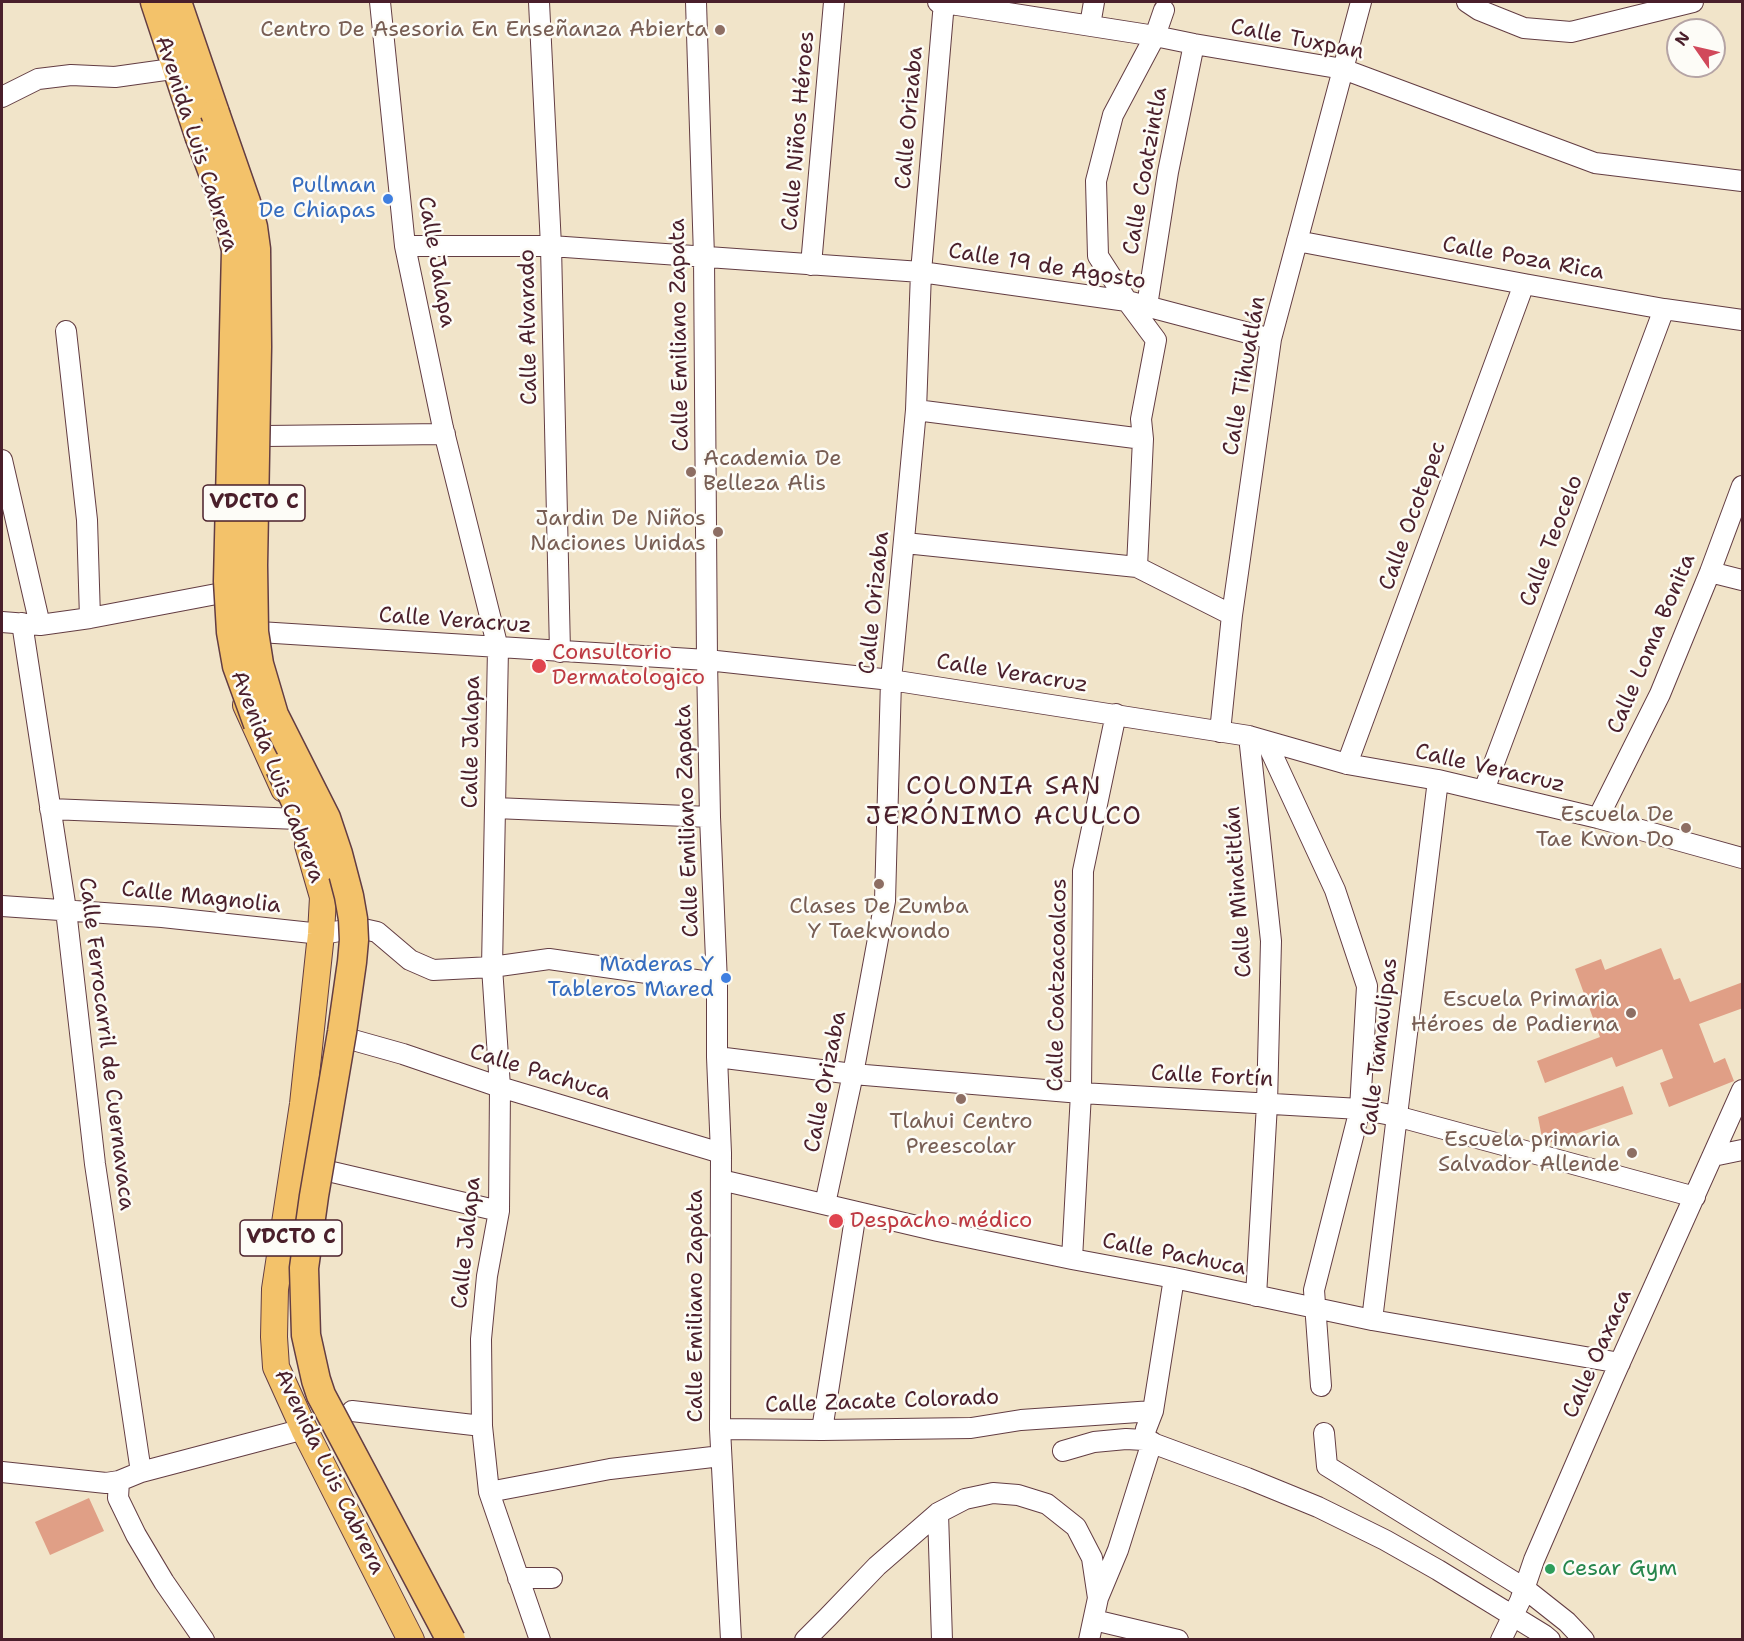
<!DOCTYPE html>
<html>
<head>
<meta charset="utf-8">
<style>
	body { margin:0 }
	#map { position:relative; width:1744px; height:1641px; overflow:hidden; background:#f1e4c9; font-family:"Shantell Sans",sans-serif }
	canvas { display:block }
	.frame { position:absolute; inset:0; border:3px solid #4a1f2b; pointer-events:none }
	.north { position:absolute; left:1666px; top:18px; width:60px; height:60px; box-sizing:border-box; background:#fdfcf7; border:2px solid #b5a4a5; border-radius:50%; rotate:304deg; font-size:16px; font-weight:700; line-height:24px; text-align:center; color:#4a1f2b }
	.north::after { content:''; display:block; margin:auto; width:21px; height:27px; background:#d1495b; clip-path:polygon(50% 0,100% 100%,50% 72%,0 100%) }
</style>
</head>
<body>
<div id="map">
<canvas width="1744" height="1641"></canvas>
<div class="frame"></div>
<div class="north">N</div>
</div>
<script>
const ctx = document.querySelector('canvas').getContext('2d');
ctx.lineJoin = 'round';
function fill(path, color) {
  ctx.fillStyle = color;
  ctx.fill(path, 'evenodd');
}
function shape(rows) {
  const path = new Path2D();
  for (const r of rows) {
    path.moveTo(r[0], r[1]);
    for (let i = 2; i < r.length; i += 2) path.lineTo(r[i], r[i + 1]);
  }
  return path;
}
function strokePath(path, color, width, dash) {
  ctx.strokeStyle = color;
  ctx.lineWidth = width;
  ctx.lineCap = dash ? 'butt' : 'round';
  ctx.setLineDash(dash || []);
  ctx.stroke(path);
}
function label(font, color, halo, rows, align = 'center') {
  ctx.font = font + ' "Shantell Sans",sans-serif';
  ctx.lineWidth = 5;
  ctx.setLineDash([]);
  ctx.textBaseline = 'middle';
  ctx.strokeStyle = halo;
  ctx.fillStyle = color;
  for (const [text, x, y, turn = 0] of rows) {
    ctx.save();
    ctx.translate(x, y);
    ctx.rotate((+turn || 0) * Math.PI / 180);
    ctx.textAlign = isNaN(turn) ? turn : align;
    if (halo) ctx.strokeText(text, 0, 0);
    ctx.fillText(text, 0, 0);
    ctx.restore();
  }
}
fill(shape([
	[1661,948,1674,980,1680,978,1690,1002,1743,982,1743,1008,1699,1024,1714,1063,1725,1058,1734,1081,1669,1107,1660,1083,1673,1078,1662,1049,1616,1067,1612,1057,1545,1083,1537,1061,1600,1037,1575,969,1601,959,1605,970],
	[1623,1086,1633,1114,1546,1144,1543,1143,1538,1117],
	[89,1498,104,1531,50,1555,35,1522]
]), '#e09f86');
const minor = shape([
	[380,2,405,246,443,428,498,648,492,967,500,1087,499,1211,487,1276,481,1339,482,1426,489,1492,540,1640],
	[539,2,551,246,560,652],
	[696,2,704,257,707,660,710,817,717,983,717,1057,721,1153,720,1429,731,1640],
	[938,2,1155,36,1194,44,1343,69,1595,163,1742,181],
	[1467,2,1479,10,1524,28,1571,32,1693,2],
	[1090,25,1094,2],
	[2,97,38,79,71,75,115,77,172,69],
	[1297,241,1524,284,1664,309,1742,320],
	[405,246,551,246,921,272,1127,301,1271,339],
	[811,265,834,2],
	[1147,306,1168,172,1194,44],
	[66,331,87,520,90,618],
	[916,410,1143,439],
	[265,436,445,434],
	[2,460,40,625],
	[905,543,1137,567,1232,615],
	[1137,567,1143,439,1141,419,1156,340,1127,301,1098,256,1096,181,1113,115,1155,36,1164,10],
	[1710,572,1742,580],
	[2,622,40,625,90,618,227,592],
	[22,623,66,910,95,1164,141,1472],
	[259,632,707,660,891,680,1249,736,1347,764,1438,780,1598,818,1742,858],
	[1220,732,1232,615,1271,339,1361,2],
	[1249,736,1271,941,1267,1104,1256,1296],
	[1266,741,1335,890,1367,986,1360,1109,1314,1290,1321,1386],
	[1347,764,1524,284],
	[1484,790,1664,309],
	[495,808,710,817],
	[50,809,298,819],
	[1598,818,1660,694,1710,572,1742,486],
	[2,906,162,917,321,934,359,928,377,932,410,960,433,970,492,967,549,959,717,983],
	[346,1038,403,1054,500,1087,721,1153],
	[717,1057,853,1074,1081,1093,1360,1109,1396,1116,1695,1197],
	[1713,1156,1742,1150],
	[328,1171,499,1211],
	[721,1180,938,1231,1072,1259,1174,1278,1372,1320,1620,1363],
	[825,1204,853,1074,885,901,891,680,916,410,921,272,944,2],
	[1072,1259,1081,1093,1083,871,1116,714],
	[1372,1320,1438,780],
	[352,1411,482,1426],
	[720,1429,822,1430,971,1428,1021,1420,1153,1411],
	[822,1430,856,1212],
	[1324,1433,1327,1466,1524,1588,1567,1622,1584,1640],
	[1144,1440,1146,1429,1153,1411,1174,1278],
	[1063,1451,1094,1442,1126,1439,1144,1440,1247,1478,1318,1507,1385,1540,1438,1570,1544,1635,1550,1640],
	[2,1472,106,1483,119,1481,141,1472,304,1429],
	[119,1481,118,1498,136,1535,164,1582,204,1640],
	[489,1492,610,1469,721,1456],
	[938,1513,942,1640],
	[518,1578,552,1578],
	[1094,1620,1178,1640],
	[805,1640,828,1617,877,1566,938,1513,965,1499,993,1493,1018,1495,1047,1504,1076,1527,1092,1558,1098,1598],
	[1089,1640,1098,1598,1118,1550,1152,1442],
	[1501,1640,1520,1601,1534,1560,1613,1378,1742,1090]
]);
const major = shape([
	[246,705,284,789],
	[308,845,323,897,321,934,303,1104,275,1289,274,1337,276,1367,304,1429,411,1640]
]);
const highway = shape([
	[155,2,199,135],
	[177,2,215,113]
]);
strokePath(minor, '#633d43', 22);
strokePath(major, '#633d43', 28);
strokePath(highway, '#633d43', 31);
strokePath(minor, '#fff', 20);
strokePath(major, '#f3c26a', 26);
strokePath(highway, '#f3c26a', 28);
const highwayBridge = shape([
	[215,113,246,202,253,227,256,249,257,347,253,565,254,632,259,664,274,715,326,818,338,854,349,896,353,919,354,940,352,962,342,1032,314,1196,304,1268,306,1335,316,1380,321,1395,451,1640],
	[199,135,227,210,236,250,228,581,231,632,237,666,258,724],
	[280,768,312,836,323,866]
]);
strokePath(highwayBridge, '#633d43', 31, []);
strokePath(highwayBridge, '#f3c26a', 28);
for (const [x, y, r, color] of [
	[720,30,6,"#8d6e63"],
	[388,199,6,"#3f7fe0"],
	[691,472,6,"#8d6e63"],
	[718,532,6,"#8d6e63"],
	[539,666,8,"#e0444e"],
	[1686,828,6,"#8d6e63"],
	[879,884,6,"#8d6e63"],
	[726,978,6,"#3f7fe0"],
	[1631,1013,6,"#8d6e63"],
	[961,1099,6,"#8d6e63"],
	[1632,1153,6,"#8d6e63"],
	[836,1221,8,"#e0444e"],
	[1550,1569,6,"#2e9e5b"]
]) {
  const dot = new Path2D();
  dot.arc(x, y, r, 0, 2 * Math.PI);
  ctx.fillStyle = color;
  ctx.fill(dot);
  strokePath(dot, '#fdfcf7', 2);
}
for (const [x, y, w] of [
	[254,503,102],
	[291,1238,102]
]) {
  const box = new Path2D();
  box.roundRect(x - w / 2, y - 18, w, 36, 4.5);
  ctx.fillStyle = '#fdfcf7';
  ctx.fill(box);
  strokePath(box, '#4a1f2b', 1.5);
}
label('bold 21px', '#4a1f2b', null, [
	["VDCTO C",254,503],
	["VDCTO C",291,1238]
]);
label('22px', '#785e54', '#fdfcf7', [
	["Centro De Asesoria En Enseñanza Abierta",708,30],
	["Academia De",703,459,"left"],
	["Belleza Alis",703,484,"left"],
	["Jardin De Niños",706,519],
	["Naciones Unidas",706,544],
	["Escuela De",1674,815],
	["Tae Kwon Do",1674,840],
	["Clases De Zumba",879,907,"center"],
	["Y Taekwondo",879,932,"center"],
	["Escuela Primaria",1619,1000],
	["Héroes de Padierna",1619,1025],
	["Tlahui Centro",961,1122,"center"],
	["Preescolar",961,1147,"center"],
	["Escuela primaria",1620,1140],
	["Salvador Allende",1620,1165]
], 'right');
label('22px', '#4a1f2b', '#fdfcf7', [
	["Calle Tuxpan",1297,40,11],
	["Calle Orizaba",910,118,-85],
	["Calle Niños Héroes",799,131,-85],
	["Avenida Luis Cabrera",196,144,72],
	["Calle Coatzintla",1146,171,-80],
	["Calle Poza Rica",1523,259,10],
	["Calle Jalapa",436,262,80],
	["Calle 19 de Agosto",1047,267,9],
	["Calle Alvarado",529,327,-91],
	["Calle Emiliano Zapata",680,335,-91],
	["Calle Tihuatlán",1245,376,-80],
	["Calle Ocotepec",1413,516,-70],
	["Calle Teocelo",1552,541,-69],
	["Calle Orizaba",875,603,-84],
	["Calle Veracruz",455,621,4],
	["Calle Loma Bonita",1652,644,-67],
	["Calle Veracruz",1012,674,9],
	["Calle Jalapa",472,742,-89],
	["Calle Veracruz",1490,769,13],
	["Avenida Luis Cabrera",277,777,69],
	["Calle Emiliano Zapata",688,821,-92],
	["Calle Minatitlán",1239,892,-94],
	["Calle Magnolia",201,898,6],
	["Calle Coatzacoalcos",1058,985,-89],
	["Calle Ferrocarril de Cuernavaca",106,1044,83],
	["Calle Tamaulipas",1380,1047,-83],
	["Calle Pachuca",540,1073,17],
	["Calle Fortín",1212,1077,3],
	["Calle Orizaba",826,1082,-79],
	["Calle Jalapa",467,1243,-84],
	["Calle Pachuca",1174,1255,11],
	["Calle Emiliano Zapata",696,1306,-90],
	["Calle Oaxaca",1598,1354,-66],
	["Calle Zacate Colorado",882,1402,-2],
	["Avenida Luis Cabrera",329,1472,64]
]);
label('22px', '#366cbe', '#fdfcf7', [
	["Pullman",376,186],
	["De Chiapas",376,211],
	["Maderas Y",714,965],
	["Tableros Mared",714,990]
], 'right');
label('22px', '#be3a42', '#fdfcf7', [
	["Consultorio",552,653],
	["Dermatologico",552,678],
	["Despacho médico",850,1221]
], 'left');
label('22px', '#27864d', '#fdfcf7', [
	["Cesar Gym",1562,1569]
], 'left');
ctx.letterSpacing = '1.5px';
label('26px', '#4a1f2b', '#fdfcf7', [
	["COLONIA SAN",1004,787],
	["JERÓNIMO ACULCO",1004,817]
]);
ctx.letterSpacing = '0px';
</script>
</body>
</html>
